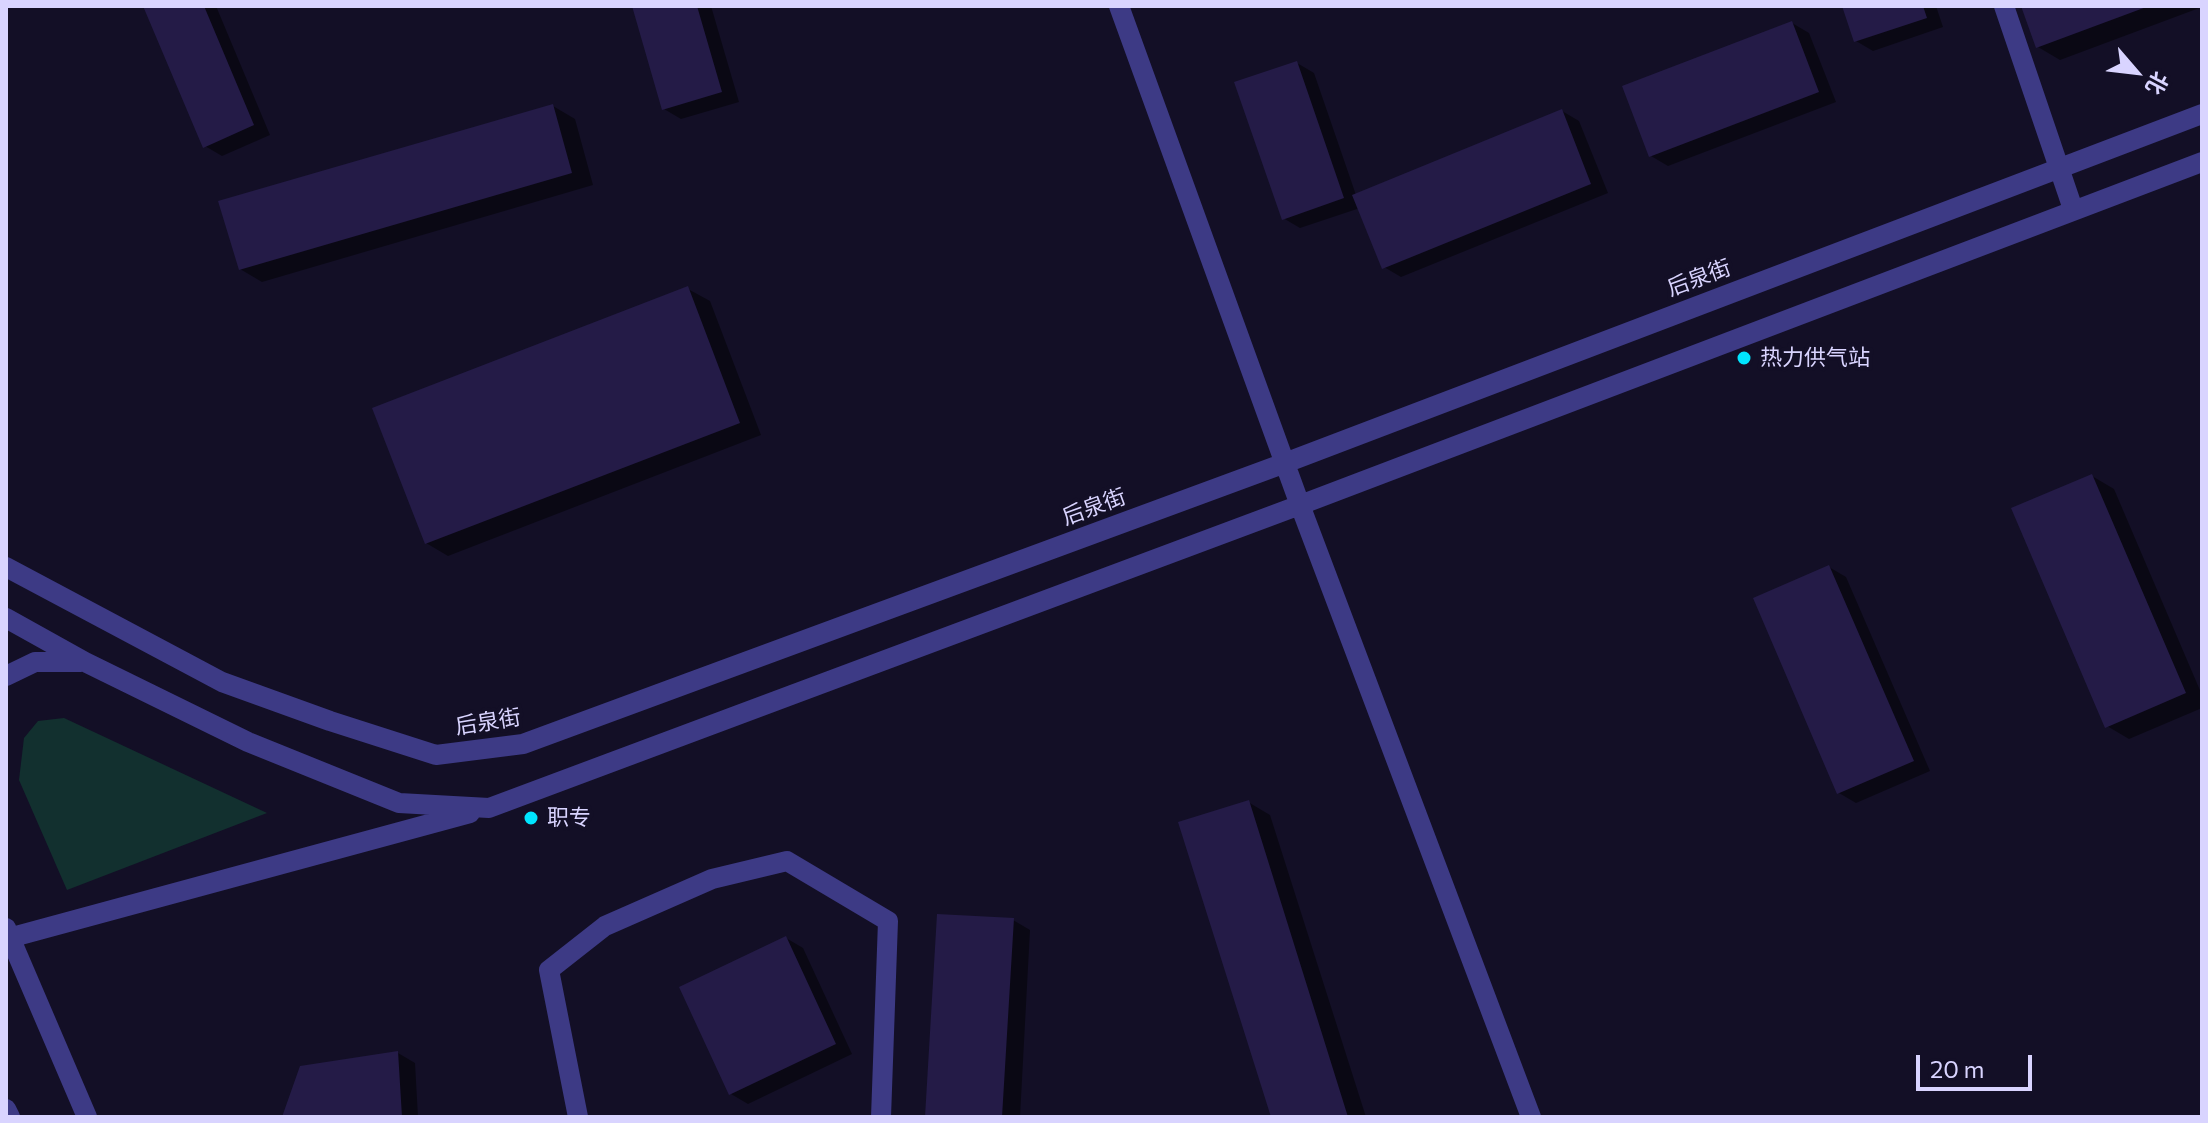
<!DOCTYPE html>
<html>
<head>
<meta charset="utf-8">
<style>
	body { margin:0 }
	#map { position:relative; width:2208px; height:1123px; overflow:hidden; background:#130f26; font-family:Commissioner,"Noto Sans SC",sans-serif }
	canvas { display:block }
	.frame { position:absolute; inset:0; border:8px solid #d9d4ff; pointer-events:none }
	.north { position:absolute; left:2096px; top:32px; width:80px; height:80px; -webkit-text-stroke:6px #130f26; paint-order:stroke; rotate:118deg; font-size:22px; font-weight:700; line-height:32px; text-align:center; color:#d9d4ff }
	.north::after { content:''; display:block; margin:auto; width:28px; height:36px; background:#d9d4ff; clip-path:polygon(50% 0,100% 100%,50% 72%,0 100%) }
	.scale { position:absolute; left:1916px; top:1055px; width:116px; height:36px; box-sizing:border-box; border:4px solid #d9d4ff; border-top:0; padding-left:10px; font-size:24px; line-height:28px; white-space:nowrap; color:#d9d4ff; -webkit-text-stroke:6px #130f26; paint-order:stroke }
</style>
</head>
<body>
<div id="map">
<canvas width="2208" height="1123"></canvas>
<div class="frame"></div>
<div class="north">北</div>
<div class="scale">20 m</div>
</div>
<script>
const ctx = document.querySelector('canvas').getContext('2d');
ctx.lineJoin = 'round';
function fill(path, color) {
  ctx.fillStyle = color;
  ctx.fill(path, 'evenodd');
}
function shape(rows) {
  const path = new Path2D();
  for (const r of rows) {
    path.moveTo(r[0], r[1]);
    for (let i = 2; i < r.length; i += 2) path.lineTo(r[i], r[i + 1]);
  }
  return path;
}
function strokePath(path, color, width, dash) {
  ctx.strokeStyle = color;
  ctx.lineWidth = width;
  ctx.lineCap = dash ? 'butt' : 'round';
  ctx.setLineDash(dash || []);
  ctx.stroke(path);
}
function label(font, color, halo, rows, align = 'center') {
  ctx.font = font + ' Commissioner,"Noto Sans SC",sans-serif';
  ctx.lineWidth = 8;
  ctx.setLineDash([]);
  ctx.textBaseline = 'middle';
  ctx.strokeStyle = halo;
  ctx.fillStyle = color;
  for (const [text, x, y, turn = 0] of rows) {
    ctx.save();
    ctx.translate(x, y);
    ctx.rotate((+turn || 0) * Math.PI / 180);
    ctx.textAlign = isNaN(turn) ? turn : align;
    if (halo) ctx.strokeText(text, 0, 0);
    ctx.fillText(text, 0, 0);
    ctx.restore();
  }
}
fill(shape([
	[64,718,267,813,67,890,19,780,24,738,38,721]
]), '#12302f');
fill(shape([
	[145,6,216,6,270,135,222,156,205,146],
	[634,6,711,6,739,102,681,119,664,109],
	[1844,6,1936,6,1943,27,1873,51,1856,41],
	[2023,6,2202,6,2202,7,2060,60,2038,47],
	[1792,23,1809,33,1836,102,1668,166,1651,156],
	[1297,63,1314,73,1356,195,1562,111,1579,121,1608,193,1401,277,1384,267,1360,208,1300,228,1283,218],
	[553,106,575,119,593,185,262,282,240,269],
	[688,289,710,301,761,435,448,556,426,543],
	[2092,476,2114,489,2202,695,2202,708,2129,739,2107,726],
	[1829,567,1846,577,1930,771,1856,803,1839,793],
	[1248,802,1270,815,1366,1117,1273,1117],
	[1013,920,1030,930,1020,1117,927,1117],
	[786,938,803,948,852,1054,748,1104,731,1094],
	[398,1053,415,1063,418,1117,284,1117]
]), '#0007');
fill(shape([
	[143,6,204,6,254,125,203,148],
	[632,6,697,6,722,92,662,110],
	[1842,6,1923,6,1927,18,1854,42],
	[2021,6,2149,6,2036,48],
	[1792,21,1819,92,1649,157,1622,86],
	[1297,61,1344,198,1282,220,1234,82],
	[553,104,572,173,239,270,218,201],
	[1562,109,1591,184,1382,269,1352,195],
	[688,286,740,423,425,544,372,408],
	[2092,474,2186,693,2105,728,2011,508],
	[1829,565,1914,761,1837,794,1753,598],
	[1249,800,1348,1117,1271,1117,1178,822],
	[937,914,1014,918,1002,1117,925,1117],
	[786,936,836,1044,729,1095,679,987],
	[398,1051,402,1117,282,1117,300,1066]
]), '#241b47');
strokePath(shape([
	[1119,6,1300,505,1531,1117],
	[2004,6,2073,209],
	[6,567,222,682,330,721,436,755,523,744,1285,463,2202,114],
	[6,618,85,662,248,742,399,803,489,808,1300,505,2202,162],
	[6,676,35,662,81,662],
	[6,928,87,1117],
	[9,938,470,813],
	[6,1109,10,1117],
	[578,1117,549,970,605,926,712,879,787,861,888,921,881,1117]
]), '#3d3a85', 20);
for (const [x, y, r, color] of [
	[1744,358,8,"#00e5ff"],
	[531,818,8,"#00e5ff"]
]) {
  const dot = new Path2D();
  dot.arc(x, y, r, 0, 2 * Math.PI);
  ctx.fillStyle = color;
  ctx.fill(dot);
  strokePath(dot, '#130f26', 3);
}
label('22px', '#d9d4ff', '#130f26', [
	["后泉街",1699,278,-20],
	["后泉街",1094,507,-20],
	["后泉街",488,722,-9]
]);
label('22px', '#d9d4ff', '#130f26', [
	["热力供气站",1760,358],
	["职专",547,818]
], 'left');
</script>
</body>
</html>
